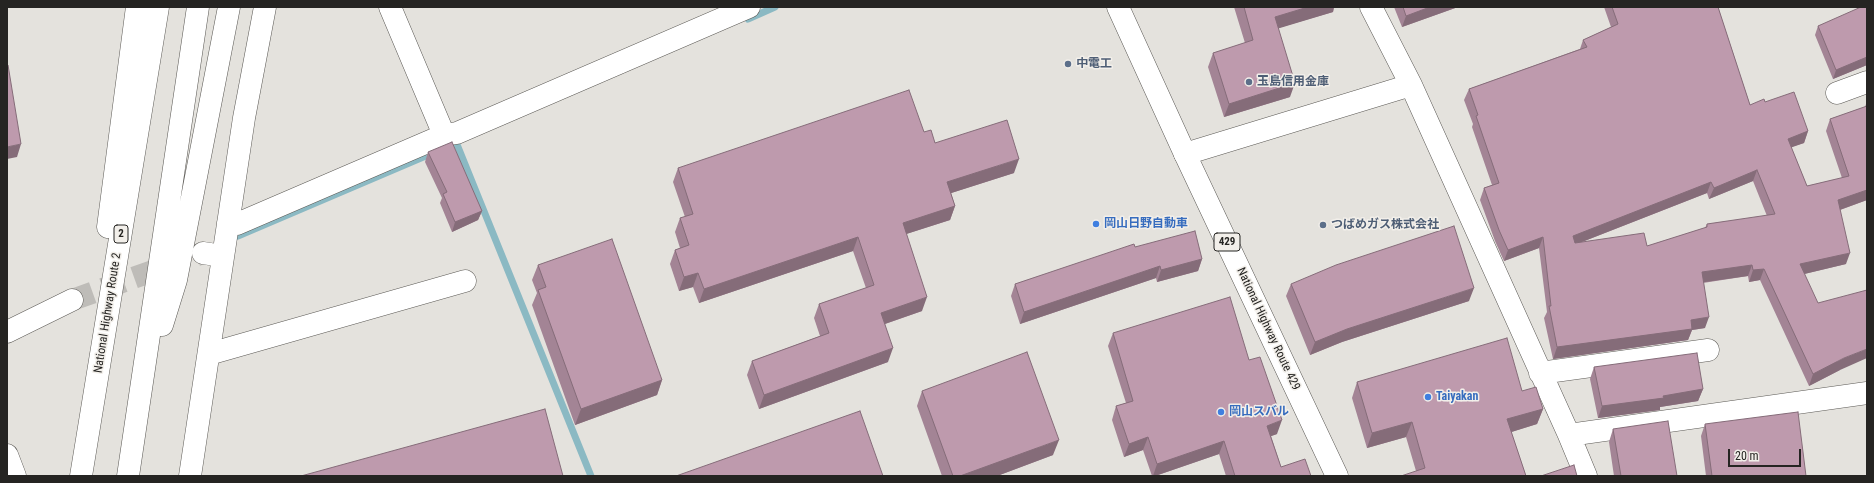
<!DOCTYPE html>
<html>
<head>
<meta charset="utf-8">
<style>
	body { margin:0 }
	#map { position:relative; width:1874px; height:483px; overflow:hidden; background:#e4e2dd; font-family:"Roboto Condensed",sans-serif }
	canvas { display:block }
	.frame { position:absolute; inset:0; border:8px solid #252422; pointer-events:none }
	.scale { position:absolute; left:1728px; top:449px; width:73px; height:18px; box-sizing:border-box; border:2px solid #252422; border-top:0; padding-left:5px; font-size:12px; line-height:14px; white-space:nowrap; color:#252422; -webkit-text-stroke:3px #f2efea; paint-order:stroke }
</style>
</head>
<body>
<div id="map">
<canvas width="1874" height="483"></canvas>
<div class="frame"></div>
<div class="scale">20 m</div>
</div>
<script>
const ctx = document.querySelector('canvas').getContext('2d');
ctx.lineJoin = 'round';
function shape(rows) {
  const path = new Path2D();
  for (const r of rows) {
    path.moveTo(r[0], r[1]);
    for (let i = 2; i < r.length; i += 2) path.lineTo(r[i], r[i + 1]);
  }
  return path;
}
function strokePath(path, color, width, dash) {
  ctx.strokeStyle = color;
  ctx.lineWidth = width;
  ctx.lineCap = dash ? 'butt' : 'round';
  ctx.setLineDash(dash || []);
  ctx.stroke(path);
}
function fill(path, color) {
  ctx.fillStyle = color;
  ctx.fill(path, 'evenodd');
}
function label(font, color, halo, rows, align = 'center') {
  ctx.font = font + ' "Roboto Condensed","Noto Sans JP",sans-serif';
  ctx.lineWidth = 3;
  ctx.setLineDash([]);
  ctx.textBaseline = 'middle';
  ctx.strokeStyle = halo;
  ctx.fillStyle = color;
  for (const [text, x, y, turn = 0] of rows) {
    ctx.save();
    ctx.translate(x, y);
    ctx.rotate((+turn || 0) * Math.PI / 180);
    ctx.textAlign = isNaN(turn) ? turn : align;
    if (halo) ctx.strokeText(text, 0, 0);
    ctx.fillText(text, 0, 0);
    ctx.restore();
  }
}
strokePath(shape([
	[748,19,775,7],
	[454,137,591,476],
	[238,236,435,152]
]), '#8bb9c3', 7);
strokePath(shape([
	[72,300,203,253]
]), '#bebcb8', 22, [22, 11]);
const minor = shape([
	[390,7,444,135],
	[1371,7,1411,85,1569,435,1586,476],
	[1837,93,1867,82],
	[1185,154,1411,85],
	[228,223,237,224,444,135,457,133,749,7],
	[203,253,223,256],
	[7,332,72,300],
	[209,354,465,281],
	[1540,373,1708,350],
	[1569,435,1867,393],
	[7,455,15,476],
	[190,476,244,118,265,7]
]);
const trunk = shape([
	[1118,7,1185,154,1337,476],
	[108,227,137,7],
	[162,325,176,280,229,7],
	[81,476,158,7],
	[128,476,198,7]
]);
strokePath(minor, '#5c5a56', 23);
strokePath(trunk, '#5c5a56', 23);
strokePath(minor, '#fff', 22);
strokePath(trunk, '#fff', 22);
fill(shape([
	[1234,7,1334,7,1333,12,1278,28,1290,97,1224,117,1208,67,1213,53,1245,43],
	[1394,7,1458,7,1402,27],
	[1604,7,1718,7,1750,105,1765,102,1808,131,1804,143,1791,147,1807,186,1842,178,1826,131,1830,119,1865,107,1867,101,1867,200,1840,210,1846,264,1804,274,1840,370,1809,386,1760,280,1749,282,1748,276,1703,283,1705,328,1692,330,1688,340,1553,359,1544,318,1547,312,1539,248,1504,261,1495,241,1480,200,1484,188,1492,185,1472,127,1473,124,1464,100,1469,89,1580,49,1583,40,1611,27],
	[1753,181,1767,216,1707,224,1705,228,1647,246,1582,242,1707,193,1709,199],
	[1867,7,1867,65,1833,79,1815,35,1818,26],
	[924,132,935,143,1014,173,951,193,955,206,950,220,906,234,922,311,885,324,888,362,759,409,747,375,752,361,820,336,814,318,819,304,866,288,853,251,699,303,693,287,679,291,670,264,675,250,680,248,675,232,680,218,685,217,673,182,678,168],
	[428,152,482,211,478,220,452,232,440,203,442,198,425,162],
	[1135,247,1202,259,1198,271,1157,282,1156,278,1020,324,1011,296,1015,284],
	[538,265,662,380,657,395,575,425,532,305,537,293,532,280],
	[1291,284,1469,301,1342,342,1310,355,1286,296],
	[1113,333,1249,360,1277,434,1271,436,1281,467,1311,476,1226,476,1219,454,1155,476,1152,476,1143,450,1124,457,1112,420,1116,406,1126,403,1108,346],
	[1594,367,1703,389,1698,401,1660,407,1660,410,1598,418,1590,379],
	[1357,382,1522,391,1543,409,1537,424,1511,432,1526,476,1416,471,1406,437,1367,448,1352,398],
	[922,391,1053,455,997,476,942,476,917,406],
	[1705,424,1806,476,1706,476,1701,436],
	[1613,429,1677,476,1614,476,1609,442]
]), '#a38495');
fill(shape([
	[1308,7,1334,7,1333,12,1270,31,1275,17],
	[1430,7,1458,7,1402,27,1406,16],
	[1867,57,1867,65,1833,79,1836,70],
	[1295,83,1290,97,1224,117,1229,104],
	[1808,131,1804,143,1784,150,1788,139],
	[21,144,17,157,7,159,7,147],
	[1019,159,1014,173,942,196,947,182],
	[1757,170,1753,181,1709,199,1714,188],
	[1711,182,1707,193,1569,247,1573,236],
	[1867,190,1867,200,1834,212,1838,200],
	[955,206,950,220,897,237,903,223],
	[482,211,478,220,452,232,455,222],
	[858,237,853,251,699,303,704,289],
	[1543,237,1539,248,1504,261,1508,250],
	[1850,253,1846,264,1796,276,1800,264],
	[1202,259,1198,271,1157,282,1161,270],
	[1752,265,1748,276,1698,283,1702,272],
	[1160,266,1156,278,1020,324,1024,312],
	[1764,269,1760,280,1749,282,1753,270],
	[698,273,693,287,679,291,684,277],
	[1474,288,1469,301,1342,342,1310,355,1315,342,1347,329],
	[927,297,922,311,876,327,881,313],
	[1709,317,1705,328,1692,330,1688,340,1553,359,1557,347,1691,320],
	[893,348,888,362,759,409,764,395],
	[1867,349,1867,358,1840,370,1809,386,1813,374,1844,358],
	[662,380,657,395,575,425,581,409],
	[1703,389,1698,401,1660,407,1660,410,1598,418,1602,406],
	[1543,409,1537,424,1502,435,1507,419],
	[1282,420,1277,434,1263,439,1267,426],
	[1412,422,1406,437,1367,448,1372,433],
	[1148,437,1143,450,1124,457,1129,444],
	[1059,440,1053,455,997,476,960,476],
	[1224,441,1219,454,1155,476,1153,476,1157,464]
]), '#856c79');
const building = shape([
	[1244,7,1308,7,1275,17,1295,83,1229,104,1213,53,1253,40,1244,7],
	[1403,7,1430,7,1406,16,1403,7],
	[1612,7,1718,7,1750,105,1764,99,1765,102,1794,92,1808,131,1788,139,1807,186,1849,176,1830,119,1867,106,1867,190,1838,200,1850,253,1800,264,1818,303,1867,290,1867,349,1844,358,1813,374,1764,269,1753,270,1752,265,1702,272,1709,317,1691,320,1692,329,1557,347,1549,306,1551,306,1543,237,1508,250,1499,230,1484,188,1499,183,1476,116,1478,115,1469,89,1587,47,1583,40,1618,24,1612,7],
	[1757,170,1775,214,1707,224,1707,227,1647,246,1644,233,1575,243,1573,236,1711,182,1714,188,1757,170],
	[1861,7,1867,7,1867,57,1836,70,1818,26,1861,7],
	[7,65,8,65,21,144,7,147,7,65],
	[909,90,924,132,931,130,935,143,1007,120,1019,159,947,182,955,206,903,223,927,297,881,313,893,348,764,395,752,361,829,333,819,304,874,285,858,237,704,289,698,273,684,277,675,250,689,245,680,218,693,214,678,168,909,90],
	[452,142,482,211,455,222,443,194,447,192,428,152,452,142],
	[1454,226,1474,288,1347,329,1315,342,1291,284,1336,265,1454,226],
	[1195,231,1202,259,1161,270,1160,266,1024,312,1015,284,1134,244,1135,247,1195,231],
	[612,239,662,380,581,409,538,290,546,287,538,265,612,239],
	[1230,297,1249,360,1260,357,1282,420,1267,426,1281,467,1305,459,1311,476,1235,476,1224,441,1157,464,1148,437,1129,444,1116,406,1133,401,1113,333,1230,297],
	[1507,338,1522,391,1536,387,1543,409,1507,419,1526,476,1401,476,1425,468,1412,422,1372,433,1357,382,1507,338],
	[1027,352,1059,440,960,476,953,476,922,391,1027,352],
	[1697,353,1703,389,1663,396,1664,398,1602,406,1594,367,1697,353],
	[545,409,563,476,301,476,545,409],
	[860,411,883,476,676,476,860,411],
	[1798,412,1806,476,1712,476,1705,424,1798,412],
	[1668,421,1677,476,1621,476,1613,429,1668,421],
	[1574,465,1577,476,1541,476,1574,465]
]);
fill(building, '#be9aad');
strokePath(building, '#856c79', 1);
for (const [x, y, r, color] of [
	[1068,64,4,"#5c6f8a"],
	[1249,82,4,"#5c6f8a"],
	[1096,224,4,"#3f7fe0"],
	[1323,225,4,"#5c6f8a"],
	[1428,397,4,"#3f7fe0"],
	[1221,412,4,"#3f7fe0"]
]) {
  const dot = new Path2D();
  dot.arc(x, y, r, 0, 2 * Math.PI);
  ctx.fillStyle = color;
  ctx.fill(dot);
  strokePath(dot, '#f2efea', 1.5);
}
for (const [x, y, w] of [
	[121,234,14],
	[1227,242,26]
]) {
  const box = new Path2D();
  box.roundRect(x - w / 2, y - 9, w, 18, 3);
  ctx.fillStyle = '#f2efea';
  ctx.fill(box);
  strokePath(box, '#252422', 1);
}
label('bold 11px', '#252422', null, [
	["2",121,234],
	["429",1227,242]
]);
label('bold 12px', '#4e5e75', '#f2efea', [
	["中電工",1076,64],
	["玉島信用金庫",1257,82],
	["つばめガス株式会社",1331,225]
], 'left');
label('bold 12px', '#366cbe', '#f2efea', [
	["岡山日野自動車",1104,224],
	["Taiyakan",1436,397],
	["岡山スバル",1229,412]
], 'left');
label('12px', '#252422', '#f2efea', [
	["National Highway Route 2",108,313,-81],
	["National Highway Route 429",1268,329,65]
]);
</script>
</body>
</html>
